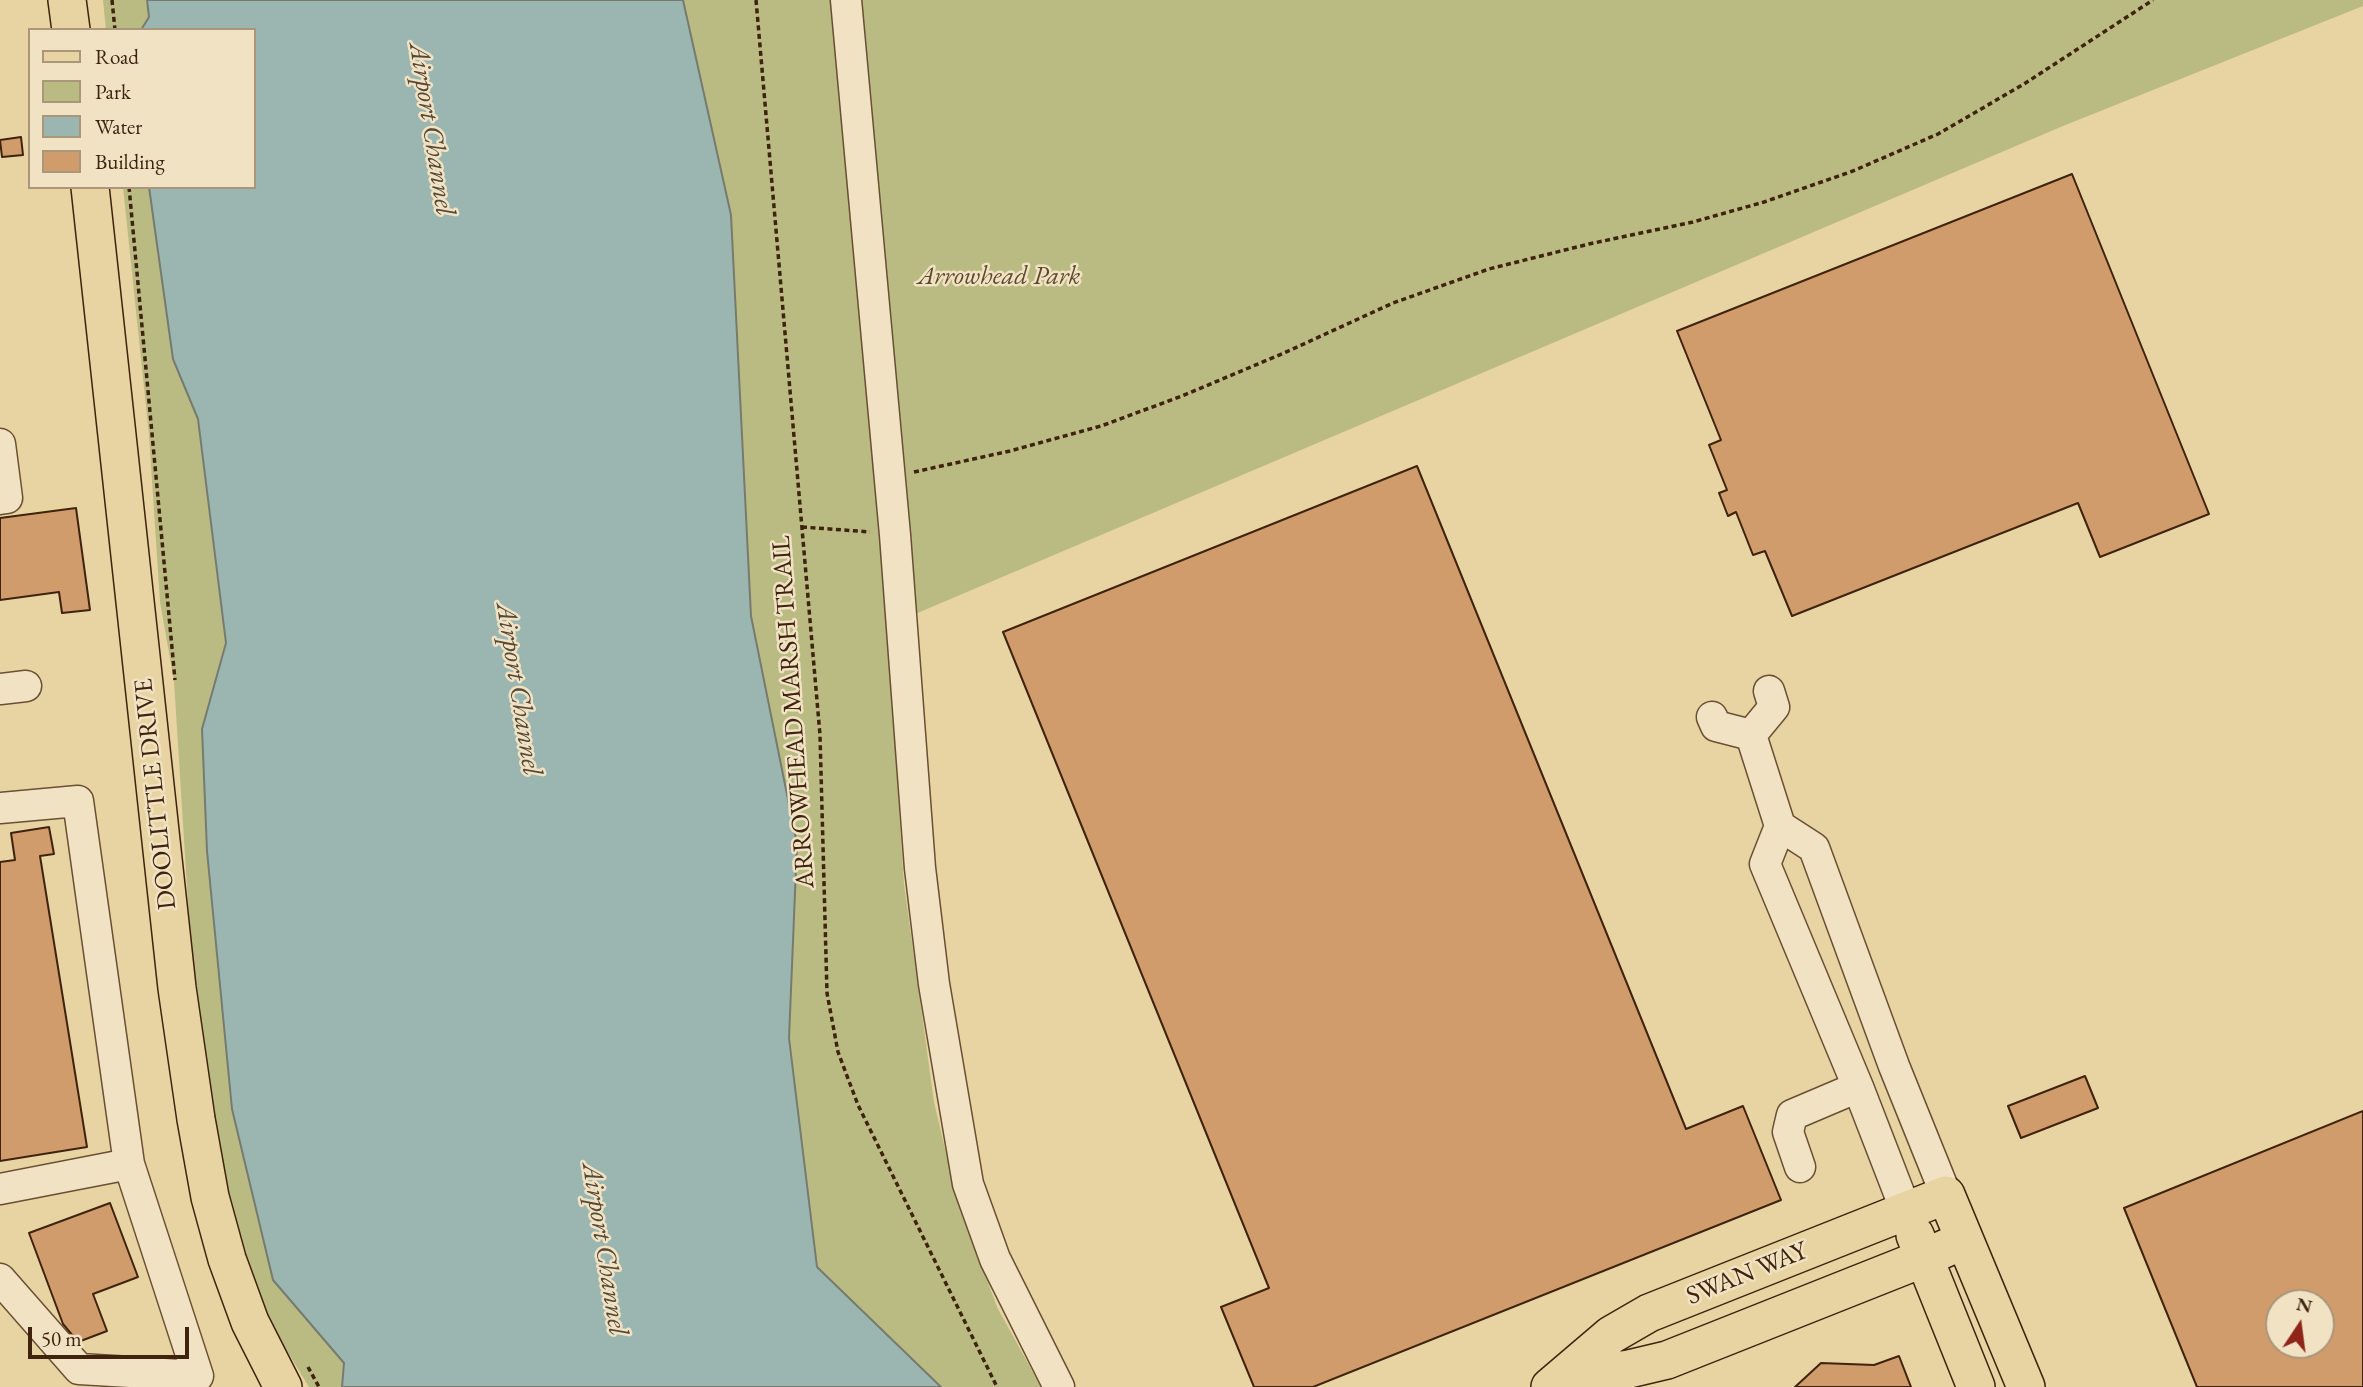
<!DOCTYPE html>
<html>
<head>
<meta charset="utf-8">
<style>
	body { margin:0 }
	#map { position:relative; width:2363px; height:1387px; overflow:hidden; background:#e8d3a2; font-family:"EB Garamond",serif }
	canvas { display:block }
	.legend { position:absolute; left:28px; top:28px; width:228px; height:161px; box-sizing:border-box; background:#f0e2c3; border:2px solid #a9967b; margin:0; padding:9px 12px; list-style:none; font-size:21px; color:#3f230e }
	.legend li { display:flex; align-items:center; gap:14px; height:35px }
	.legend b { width:35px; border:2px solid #a9967b }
	.north { position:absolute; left:2265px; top:1289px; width:70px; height:70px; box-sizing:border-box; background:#f0e2c3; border:2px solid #a9967b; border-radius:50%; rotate:13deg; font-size:19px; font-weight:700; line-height:28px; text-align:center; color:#3f230e }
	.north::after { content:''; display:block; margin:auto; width:24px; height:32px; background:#8f2418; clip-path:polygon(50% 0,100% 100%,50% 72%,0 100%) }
	.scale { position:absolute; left:28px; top:1327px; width:161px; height:32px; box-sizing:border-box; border:4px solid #3f230e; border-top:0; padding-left:9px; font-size:21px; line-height:24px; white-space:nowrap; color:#3f230e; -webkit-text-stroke:5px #f0e2c3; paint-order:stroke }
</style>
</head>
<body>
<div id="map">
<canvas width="2363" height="1387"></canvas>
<ul class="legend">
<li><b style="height:9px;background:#e8d3a2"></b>Road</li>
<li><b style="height:19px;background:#babb82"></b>Park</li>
<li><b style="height:19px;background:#9bb6b0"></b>Water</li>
<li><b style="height:19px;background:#d09c6c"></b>Building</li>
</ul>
<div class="north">N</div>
<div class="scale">50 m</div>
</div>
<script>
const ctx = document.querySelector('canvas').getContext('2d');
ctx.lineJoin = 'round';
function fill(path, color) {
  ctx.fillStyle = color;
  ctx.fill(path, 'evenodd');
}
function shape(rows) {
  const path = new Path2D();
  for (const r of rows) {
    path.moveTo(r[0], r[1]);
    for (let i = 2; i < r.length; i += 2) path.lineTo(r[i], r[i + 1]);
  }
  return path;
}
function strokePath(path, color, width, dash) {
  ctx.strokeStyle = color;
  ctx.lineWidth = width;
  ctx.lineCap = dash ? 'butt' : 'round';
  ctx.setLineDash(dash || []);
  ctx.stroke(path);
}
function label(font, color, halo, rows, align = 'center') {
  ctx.font = font + ' "EB Garamond",serif';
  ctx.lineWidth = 5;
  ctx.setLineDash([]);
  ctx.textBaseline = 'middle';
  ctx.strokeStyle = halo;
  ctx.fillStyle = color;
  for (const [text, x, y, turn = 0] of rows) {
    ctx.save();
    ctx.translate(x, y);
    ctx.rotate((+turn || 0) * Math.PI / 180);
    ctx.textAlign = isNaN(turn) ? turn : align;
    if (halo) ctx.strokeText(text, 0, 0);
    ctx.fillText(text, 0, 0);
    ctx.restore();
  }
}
fill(shape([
	[103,0,2363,0,2363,6,2063,126,887,626,904,884,934,1102,956,1196,997,1307,1041,1387,309,1387,260,1307,215,1167,192,966,174,681,160,602,149,435,123,187,254,187,254,30,106,30]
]), '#babb82');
const water = shape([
	[147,0,683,0,731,215,751,616,797,844,789,1038,817,1267,941,1387,342,1387,344,1363,273,1280,232,1109,207,851,202,729,226,643,198,419,173,359,149,187,254,187,254,30,141,30,149,17,147,0]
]);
fill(water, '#9bb6b0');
strokePath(water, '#767b6f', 2);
const building = shape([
	[21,137,23,155,2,157,0,140,21,137],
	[2072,174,2209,514,2100,557,2078,503,1792,616,1765,551,1753,555,1736,512,1728,516,1719,493,1727,490,1709,445,1721,440,1677,331,2072,174],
	[1417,466,1686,1129,1743,1106,1781,1200,1313,1387,1254,1387,1221,1307,1269,1288,1003,632,1417,466],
	[76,508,90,610,62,613,59,592,0,600,0,518,76,508],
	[49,827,54,854,40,856,87,1147,0,1161,0,862,15,860,11,833,49,827],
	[2085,1076,2098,1108,2021,1138,2008,1106,2085,1076],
	[2363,1111,2363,1387,2197,1387,2124,1208,2363,1111],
	[2279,1303,2321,1303,2321,1345,2279,1345,2279,1303],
	[110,1203,138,1277,93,1294,107,1331,78,1342,63,1324,29,1233,110,1203],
	[1899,1356,1911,1387,1795,1387,1821,1363,1874,1365,1899,1356]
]);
fill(building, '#d09c6c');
strokePath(building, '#3f230e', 2);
const minor = shape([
	[846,0,895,535,920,868,934,984,968,1184,995,1259,1059,1387],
	[0,444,7,498,0,499],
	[0,689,26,686],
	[1712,717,1716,726,1751,735,1774,707,1769,691],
	[1751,735,1780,826],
	[0,808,78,801,129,1164],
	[1800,1167,1788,1132,1792,1115,1858,1087],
	[0,1189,129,1164,198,1376,79,1369,0,1279],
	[1906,1211,1858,1087,1765,864,1780,826,1814,848,1894,1066,1946,1195]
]);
const major = shape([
	[67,0,71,30],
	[90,187,177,988,196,1119,210,1197,227,1259,250,1322,283,1387],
	[1915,1235,1976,1387],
	[1561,1378,1629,1369,1667,1360,1924,1258,1964,1240],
	[1550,1387,1611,1335,1649,1313,1946,1195,2026,1387]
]);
strokePath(minor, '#694f33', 33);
strokePath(major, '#3f230e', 40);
strokePath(shape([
	[112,0,115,30],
	[756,0,820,735,827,993,838,1052,858,1105,997,1387],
	[129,187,175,680],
	[914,472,1010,451,1101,426,1182,396,1284,353,1393,303,1489,269,1589,244,1693,222,1764,202,1853,171,1938,134,2024,84,2153,0],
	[802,527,870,532],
	[308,1367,319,1387]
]), '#3f230e', 3.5, [5, 3.5]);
strokePath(minor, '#f0e2c3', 30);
strokePath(major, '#e8d3a2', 37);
label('italic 26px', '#5e492b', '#f0e2c3', [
	["Arrowhead Park",999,277]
]);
label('26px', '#3f230e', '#f0e2c3', [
	["ARROWHEAD MARSH TRAIL",794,712,-94],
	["DOOLITTLE DRIVE",156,794,-96],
	["SWAN WAY",1747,1274,-22]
]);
label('italic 28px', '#564836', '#f0e2c3', [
	["Airport Channel",431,129,81],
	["Airport Channel",518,689,81],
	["Airport Channel",604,1249,81]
]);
</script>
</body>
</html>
